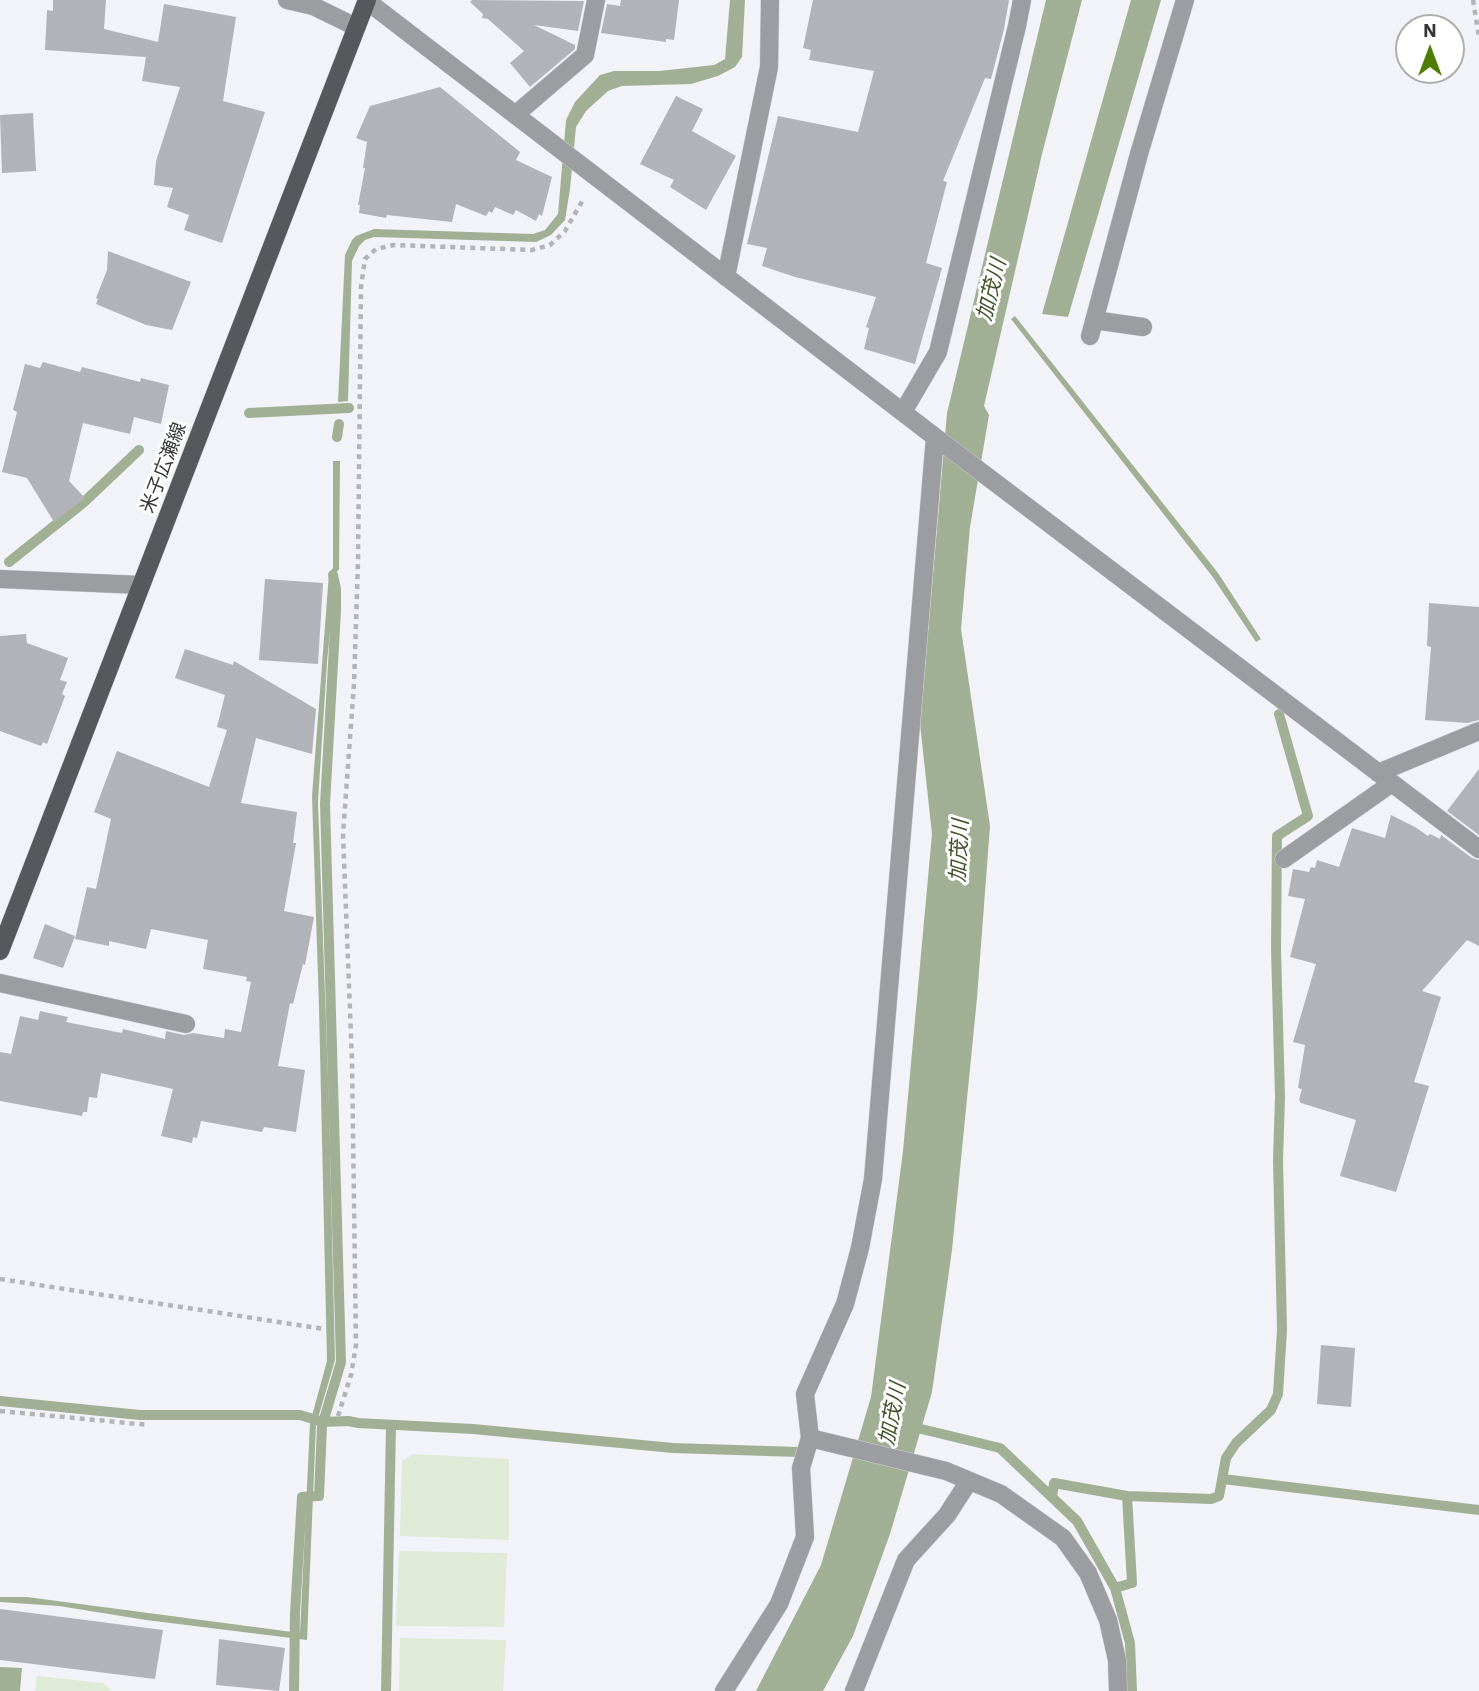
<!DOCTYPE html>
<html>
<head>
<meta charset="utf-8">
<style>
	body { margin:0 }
	#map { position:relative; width:1479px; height:1691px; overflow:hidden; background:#f1f3f9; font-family:"IBM Plex Sans",sans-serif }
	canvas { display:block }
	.north { position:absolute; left:1395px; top:14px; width:70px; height:70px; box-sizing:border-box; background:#fff; border:2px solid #aeaeaf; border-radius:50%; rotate:0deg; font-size:19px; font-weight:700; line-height:28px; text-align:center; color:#343537 }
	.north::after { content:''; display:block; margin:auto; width:24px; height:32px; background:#4f7c02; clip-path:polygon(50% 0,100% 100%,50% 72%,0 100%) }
</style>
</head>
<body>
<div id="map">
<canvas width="1479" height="1691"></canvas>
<div class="north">N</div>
</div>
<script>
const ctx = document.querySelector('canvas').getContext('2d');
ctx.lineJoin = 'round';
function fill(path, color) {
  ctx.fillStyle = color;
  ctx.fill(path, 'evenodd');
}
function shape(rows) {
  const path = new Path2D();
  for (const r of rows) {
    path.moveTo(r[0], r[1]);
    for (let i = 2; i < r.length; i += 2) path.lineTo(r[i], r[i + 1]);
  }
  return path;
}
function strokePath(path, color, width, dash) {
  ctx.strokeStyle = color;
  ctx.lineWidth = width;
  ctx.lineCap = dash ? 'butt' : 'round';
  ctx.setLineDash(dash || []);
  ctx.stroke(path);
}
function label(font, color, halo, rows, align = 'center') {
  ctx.font = font + ' "IBM Plex Sans","Noto Sans JP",sans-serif';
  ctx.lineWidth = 6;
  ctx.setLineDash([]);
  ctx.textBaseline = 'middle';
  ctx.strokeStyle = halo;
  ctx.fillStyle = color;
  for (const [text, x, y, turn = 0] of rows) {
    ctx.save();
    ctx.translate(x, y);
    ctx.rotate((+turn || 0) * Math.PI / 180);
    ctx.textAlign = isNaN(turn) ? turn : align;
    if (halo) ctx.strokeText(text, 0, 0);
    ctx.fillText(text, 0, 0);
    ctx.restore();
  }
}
fill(shape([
	[413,1454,509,1459,509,1540,400,1536,402,1461],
	[399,1551,507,1553,504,1627,396,1626],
	[400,1638,506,1640,503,1691,399,1691],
	[37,1676,103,1683,111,1691,35,1691]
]), '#dfead7');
fill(shape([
	[730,0,745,0,742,57,735,67,718,76,691,84,622,86,608,91,586,111,576,127,570,189,565,220,551,235,536,242,374,237,365,240,359,246,352,261,348,401,338,402,345,255,352,240,356,236,374,229,533,234,545,230,558,214,566,120,575,102,600,75,614,71,659,71,714,65,725,59],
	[1046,0,1082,0,1042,154,984,406,989,415,970,527,961,629,990,826,977,998,952,1250,932,1392,890,1534,853,1636,823,1691,756,1691,821,1565,871,1397,903,1151,932,834,920,724,947,413],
	[1131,0,1161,0,1068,317,1042,314],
	[1015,316,1218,573,1261,639,1256,642,1212,576,1011,319],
	[333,461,340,461,339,569,336,573,327,662,318,802,329,1104,335,1360,316,1425,307,1640,146,1620,59,1606,0,1602,0,1597,27,1597,300,1633,310,1423,327,1361,319,1007,312,796,329,573,333,568],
	[0,1667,22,1668,20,1691,0,1691]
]), '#a1b095');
strokePath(shape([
	[249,413,349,408],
	[337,437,339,424],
	[9,562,83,503,139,450],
	[0,1401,140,1415,300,1415,323,1422,348,1421,358,1423,473,1429,673,1448,798,1452],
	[909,1426,1000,1448,1077,1521,1115,1588,1130,1643,1132,1691],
	[1223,1479,1479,1510],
	[1052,1497,1054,1483,1127,1496,1211,1499,1219,1496,1226,1458,1236,1443,1271,1410,1278,1394,1282,1330,1278,1160,1280,1097,1276,949,1277,836,1308,816,1279,714],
	[1115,1588,1132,1583,1127,1496],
	[294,1691,295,1613,302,1497,319,1496,322,1426,341,1362,325,804,336,611,336,589,333,575],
	[386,1691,391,1425]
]), '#a1b095', 10);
fill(shape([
	[53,0,106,0,104,29,158,42,164,4,236,17,223,101,265,112,222,243,184,230,189,215,167,207,173,188,154,185,156,161,180,87,142,81,146,57,45,50,47,10,53,11],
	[472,0,584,1,578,31,534,25,575,45,575,49,530,87,510,63,524,51,488,19,482,18,483,14,470,2],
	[621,0,679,0,674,40,666,39,666,42,601,33,607,4,620,6],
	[813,0,1009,0,1004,29,991,79,985,78,943,181,947,182,926,263,942,268,915,364,864,349,869,328,866,327,876,297,795,277,762,266,767,248,747,244,778,116,858,132,874,71,809,60,811,50,803,48],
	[440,87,520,152,516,160,552,177,542,216,539,214,536,221,516,210,513,215,495,207,492,213,489,211,486,216,456,204,452,222,387,215,386,218,359,213,360,205,358,205,365,168,363,168,367,142,356,138,370,106],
	[676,96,703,109,692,131,736,156,706,210,670,187,674,180,640,164],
	[33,113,36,171,2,173,0,115],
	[108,251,191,282,172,330,146,325,96,304,98,299,96,298,107,270],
	[43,362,80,372,82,367,140,382,141,378,169,385,161,424,134,417,130,434,83,423,69,481,85,498,54,522,27,478,2,472,17,412,13,410,25,364,40,368],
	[265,579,323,583,318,664,259,660],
	[1429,603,1479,607,1479,720,1468,723,1425,720,1431,647,1427,646],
	[26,634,27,643,68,658,60,680,67,682,62,694,65,696,47,744,43,742,41,746,0,731,0,636],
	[185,649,233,665,234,661,316,709,312,754,256,738,241,803,297,812,293,843,296,843,284,911,314,917,305,965,303,964,293,1004,290,1003,278,1066,305,1070,296,1132,264,1127,262,1132,201,1121,197,1138,193,1137,192,1143,161,1136,173,1089,101,1073,97,1098,89,1097,87,1112,83,1112,82,1116,0,1101,0,1052,11,1054,20,1016,38,1020,40,1011,68,1017,66,1022,122,1033,123,1029,165,1039,166,1031,184,1035,193,1033,224,1038,225,1029,241,1032,251,982,246,981,247,977,203,969,208,940,151,929,146,949,109,941,109,946,75,939,87,887,96,889,111,819,94,812,117,751,209,787,227,730,217,727,225,695,175,678],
	[1479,769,1479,835,1447,811],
	[1391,815,1415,827,1428,836,1430,834,1440,839,1441,835,1472,858,1479,860,1479,946,1467,940,1422,991,1441,997,1414,1082,1429,1086,1396,1192,1340,1176,1356,1120,1301,1103,1299,1100,1302,1089,1298,1088,1305,1045,1293,1042,1316,964,1290,957,1305,899,1288,896,1293,869,1309,872,1311,867,1315,868,1317,860,1339,867,1352,828,1385,838],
	[45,924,75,936,63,968,33,958],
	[1321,1345,1355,1348,1351,1407,1317,1404],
	[0,1609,163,1630,155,1679,0,1660],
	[219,1639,285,1648,279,1691,216,1685]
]), '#b1b3b9');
const minor = shape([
	[287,0,313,6,356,27],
	[367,1,935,437,1479,849],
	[515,115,585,55,596,0],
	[726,277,769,67,770,0],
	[1094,320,1143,327],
	[1090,336,1139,154,1185,0],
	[903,412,938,352,1017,26,1022,0],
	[935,437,873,1179,860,1248,845,1304,805,1394,810,1438,946,1471,1001,1494,1063,1538,1088,1573,1108,1620,1117,1660,1118,1691],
	[0,579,141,585],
	[1378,773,1479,731],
	[1284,859,1392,783],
	[0,983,186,1024],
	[724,1691,779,1604,805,1537,801,1468,810,1438],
	[854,1691,906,1560,947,1515,969,1481]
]);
const major = shape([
	[0,951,367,0]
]);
strokePath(minor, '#cfd1d6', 19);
strokePath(major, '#cfd1d6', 19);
strokePath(shape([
	[1473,0,1479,37],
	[0,1279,324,1329],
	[0,1411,149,1425],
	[338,1416,351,1375,356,1345,352,1061,343,834,354,684,358,562,361,287,365,259,376,249,394,245,532,250,550,245,565,231,584,198]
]), '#b2b4b8', 4.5, [5, 5]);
strokePath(minor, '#9c9da0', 18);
strokePath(major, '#56585c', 18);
label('19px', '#343537', '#fff', [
	["米子広瀬線",164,468,-69]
]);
label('italic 21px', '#3e5428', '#fff', [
	["加茂川",992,290,-76],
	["加茂川",960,851,-87],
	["加茂川",893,1414,-79]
]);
</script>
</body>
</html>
